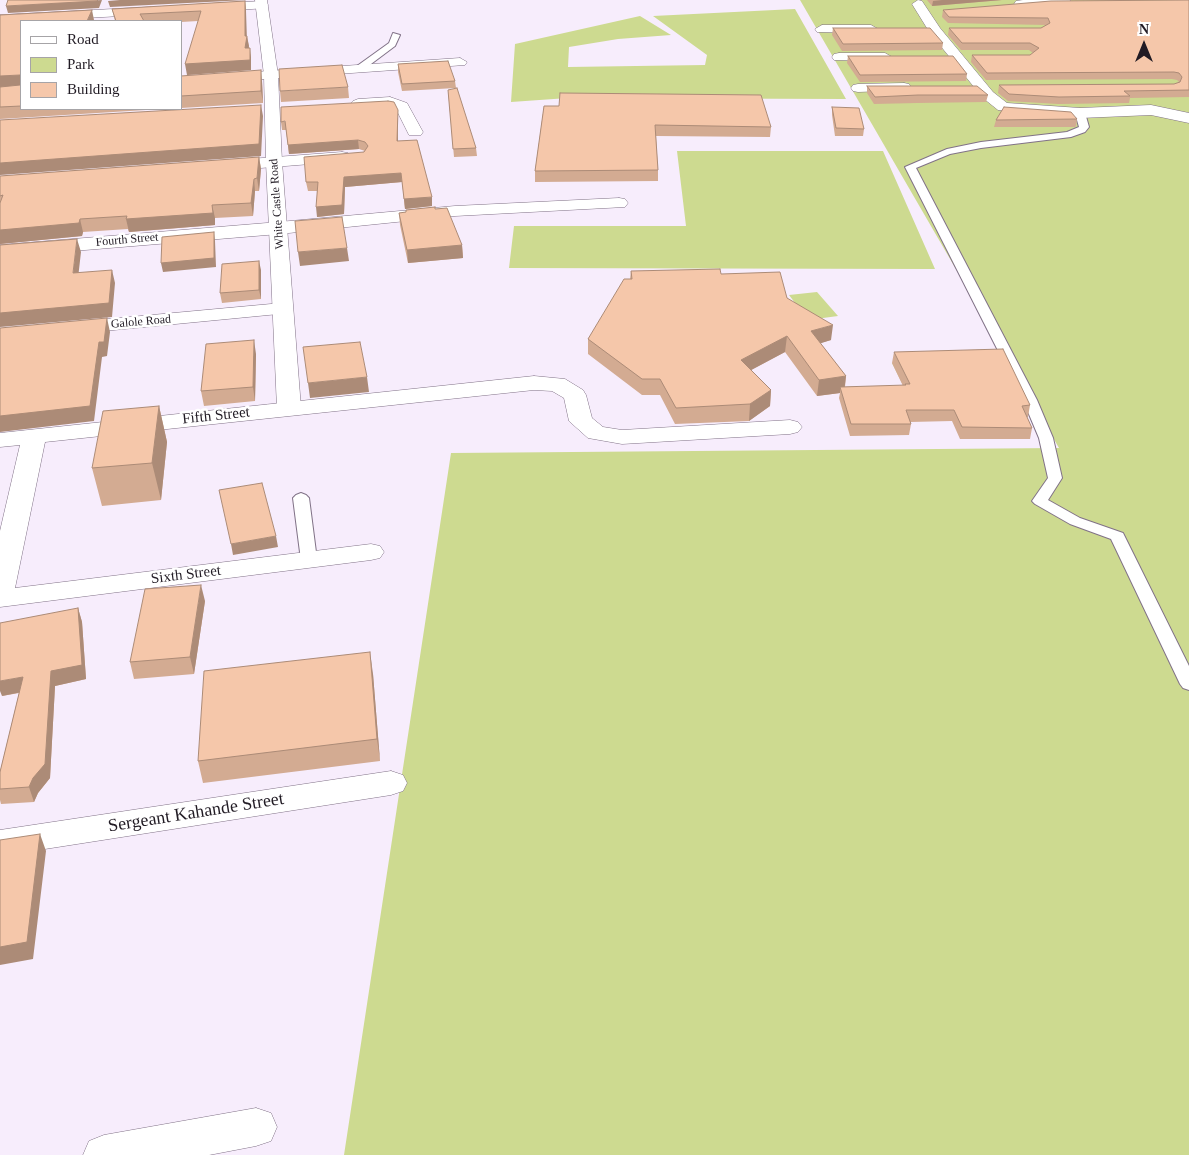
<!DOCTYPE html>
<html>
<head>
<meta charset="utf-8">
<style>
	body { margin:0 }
	#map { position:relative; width:1189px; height:1155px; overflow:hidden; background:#f7edfc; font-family:"Times New Roman",serif }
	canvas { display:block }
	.legend { position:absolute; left:20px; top:20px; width:162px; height:90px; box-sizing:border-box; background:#fff; border:1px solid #a6a4a7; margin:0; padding:6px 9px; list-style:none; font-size:15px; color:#211b24 }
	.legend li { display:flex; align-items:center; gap:10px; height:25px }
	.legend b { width:25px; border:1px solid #a6a4a7 }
	.north { position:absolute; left:1119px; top:20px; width:50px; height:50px; -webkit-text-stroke:4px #fff; paint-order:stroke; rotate:0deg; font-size:14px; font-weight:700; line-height:20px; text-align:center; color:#211b24 }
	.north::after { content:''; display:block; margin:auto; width:18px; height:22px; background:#211b24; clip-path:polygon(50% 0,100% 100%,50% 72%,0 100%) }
</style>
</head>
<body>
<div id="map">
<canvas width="1189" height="1155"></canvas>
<ul class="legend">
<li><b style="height:6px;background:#fff"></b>Road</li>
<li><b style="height:14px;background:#cdda90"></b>Park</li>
<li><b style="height:14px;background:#f5c7aa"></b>Building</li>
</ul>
<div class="north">N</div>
</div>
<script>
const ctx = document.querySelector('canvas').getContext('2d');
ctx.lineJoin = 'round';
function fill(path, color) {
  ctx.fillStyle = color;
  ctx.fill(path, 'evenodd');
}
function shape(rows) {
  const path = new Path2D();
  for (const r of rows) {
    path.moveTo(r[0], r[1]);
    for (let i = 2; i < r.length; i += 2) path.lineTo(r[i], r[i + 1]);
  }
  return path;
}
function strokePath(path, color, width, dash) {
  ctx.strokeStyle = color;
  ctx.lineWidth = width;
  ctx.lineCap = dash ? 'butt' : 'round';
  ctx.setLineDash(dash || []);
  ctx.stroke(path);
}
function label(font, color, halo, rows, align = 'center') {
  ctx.font = font + ' "Times New Roman",serif';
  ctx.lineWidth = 5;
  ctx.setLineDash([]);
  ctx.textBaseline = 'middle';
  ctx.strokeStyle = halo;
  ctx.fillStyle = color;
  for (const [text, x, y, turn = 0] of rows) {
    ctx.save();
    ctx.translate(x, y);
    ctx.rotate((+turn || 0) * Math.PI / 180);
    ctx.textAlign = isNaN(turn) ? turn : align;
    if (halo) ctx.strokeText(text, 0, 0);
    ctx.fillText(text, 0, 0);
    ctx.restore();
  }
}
fill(shape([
	[800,0,1189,0,1189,1155,344,1155,451,453,1059,448,1025,389,907,393,892,363,1008,359],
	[795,9,846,99,568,98,511,102,515,44,640,16,671,35,618,39,569,47,568,67,705,65,707,55,653,16],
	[677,151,883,151,935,269,509,268,514,226,686,226],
	[817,292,838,316,808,320,789,295]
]), '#cdda90');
const lane = shape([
	[393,33,400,35,395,46,363,70,357,70,357,66,389,43,393,33],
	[1080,110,1085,113,1089,127,1085,132,1071,137,981,148,950,154,916,168,1037,400,1053,438,1062,478,1048,500,1080,518,1123,533,1189,666,1189,690,1183,688,1180,684,1111,539,1070,524,1035,504,1032,501,1048,478,1039,438,1023,400,905,167,947,149,981,142,1067,132,1079,127,1075,113,1080,110],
	[301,493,306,495,309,498,317,560,315,563,309,565,303,563,301,560,293,498,296,495,301,493]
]);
const street = shape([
	[918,0,922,1,940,28,993,92,1007,103,1080,108,1151,105,1189,113,1189,123,1151,115,1080,118,998,110,983,98,930,33,912,4,918,0],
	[1023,0,1071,0,1065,4,1020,8,1014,4,1016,1,1023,0],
	[262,1,266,2,268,5,266,8,209,12,203,8,209,4,262,1],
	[151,7,157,11,155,14,0,23,0,15,151,7],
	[822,25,871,25,878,29,871,33,817,32,815,29,822,25],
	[839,53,885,53,892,57,885,61,834,60,832,57,834,54,839,53],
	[460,58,467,62,465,65,181,85,181,77,460,58],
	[904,83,909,84,911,87,909,90,858,92,853,91,851,88,853,85,858,84,904,83],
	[390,97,407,103,423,132,421,135,409,135,396,109,389,107,358,109,353,107,350,104,353,101,358,99,390,97],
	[342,152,348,153,350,157,348,161,223,171,217,170,215,166,217,162,223,161,342,152],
	[619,198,625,199,628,203,625,207,455,216,279,234,0,257,0,245,279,222,455,206,619,198],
	[282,303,289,305,292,309,289,313,0,341,0,329,282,303],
	[534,376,565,379,583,390,586,395,592,418,603,427,622,430,790,420,798,422,802,427,798,432,790,434,622,444,588,438,569,421,564,398,552,391,534,390,45,442,15,588,371,544,380,546,384,552,380,558,371,560,0,607,0,531,20,445,0,447,0,433,534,376],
	[256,1108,271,1113,277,1127,271,1141,256,1146,209,1155,83,1155,89,1141,104,1135,256,1108]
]);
const secondary = shape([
	[255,0,267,0,278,75,282,162,301,408,297,413,289,415,281,413,277,408,266,162,264,75,255,0],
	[391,771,403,775,407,783,403,791,391,795,0,856,0,830,391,771]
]);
strokePath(lane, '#817287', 2);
strokePath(street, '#817287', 1);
strokePath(secondary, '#817287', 1);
fill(lane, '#fff');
fill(street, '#fff');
fill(secondary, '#fff');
fill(shape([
	[927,0,1002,0,932,6],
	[1189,0,1189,97,1130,98,1129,103,1058,104,1008,101,998,93,999,85,1174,84,1179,82,1177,80,1172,79,986,80,971,62,972,55,1030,55,1033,53,1029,50,961,50,948,35,949,28,1041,28,1046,25,948,23,942,17,943,10],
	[245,1,246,11,246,36,247,36,249,48,251,58,251,70,187,75,198,21,181,22,115,21,112,9],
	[0,16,94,20,21,21,21,109,162,109,0,119],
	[833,28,943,43,942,50,842,51,832,35],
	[848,56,967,74,966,81,860,82,847,63],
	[398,64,455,81,456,88,402,91,398,72],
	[181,76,262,81,263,103,181,108],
	[867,86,988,95,986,102,917,103,874,104,867,93],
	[348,87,349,98,281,102,280,91],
	[448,90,476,148,477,156,454,157],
	[544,106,771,127,770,137,656,136,658,170,658,181,535,182,535,171],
	[832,107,864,129,863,136,835,136,832,115],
	[398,118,398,141,432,206,405,209,402,182,345,187,344,214,317,217,317,191,308,191,306,182,365,151,359,149,289,154,286,130,282,130,281,122],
	[1077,119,1076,126,1075,127,994,127,996,120],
	[259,157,261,169,259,191,255,191,253,216,215,218,215,225,129,232,128,229,83,232,82,236,0,244,0,176],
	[435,209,462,245,463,258,408,263,400,225,399,213],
	[261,270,261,299,222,303,220,293],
	[631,271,721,274,787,298,831,340,820,343,846,376,845,387,903,386,892,363,894,352,1030,405,1028,417,1027,417,1032,428,1030,439,960,439,952,421,910,422,911,424,909,435,850,436,839,398,840,393,817,396,785,352,751,370,771,390,770,406,749,421,675,424,660,395,642,395,588,354,588,339,630,279],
	[256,354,255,401,204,406,201,391],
	[159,406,167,442,161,500,102,506,92,468],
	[205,601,194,674,134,679,130,662],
	[78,608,82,622,86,679,55,686,50,778,38,793,34,802,1,804,0,800,0,772,19,693,2,696],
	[373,674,380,761,203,783,198,761]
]), '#d3ab92');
fill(shape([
	[102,0,99,8,8,13,6,6],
	[120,0,246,0,110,7,108,1],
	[942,0,1002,0,932,6,933,1],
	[245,1,246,11,247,41,247,36,249,46,247,59,245,48],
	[92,10,94,20,93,21,87,21],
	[250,48,251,58,251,70,187,75,185,64],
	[261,70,262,81,263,103,261,91],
	[20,75,21,86,0,88,0,76],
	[261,105,263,116,261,156,0,175,0,163],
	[398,110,398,149,397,141],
	[358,140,359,149,289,154,288,145],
	[259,157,261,169,259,191,257,178],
	[401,173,402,182,345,187,344,214,317,217,316,207,344,177],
	[254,179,255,191,253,216,251,203],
	[432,197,432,206,405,209,404,199],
	[212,205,215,218,215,225,129,232,126,219],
	[80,219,83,232,82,236,0,244,0,230],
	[214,232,215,241,216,267,163,272,161,263],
	[77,239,81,252,77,287,73,273],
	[462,245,463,258,408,263,407,250],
	[347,248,349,261,300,266,298,252],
	[259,261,261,270,261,299,259,290],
	[112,270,115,283,112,317,0,327,0,313],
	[107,318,110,332,107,356,102,357,94,421,0,432,0,416,99,342],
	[833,325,831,340,809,347,811,331],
	[787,336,785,352,740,376,741,360],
	[254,340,256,354,255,401,253,387],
	[846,376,844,392,840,387,840,393,817,396,819,380],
	[367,377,369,392,310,398,308,383],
	[771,390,770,406,749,421,750,404],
	[159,406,167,442,161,500,152,463],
	[276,536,278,547,233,555,231,544],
	[201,585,205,601,194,674,190,657],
	[78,608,82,622,86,679,55,686,50,778,38,793,34,802,29,787,51,671],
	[370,652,373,674,380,761,377,739],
	[23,677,27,691,2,696,0,691,0,681],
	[40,834,46,851,33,959,0,965,0,947]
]), '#ac8b77');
const building = shape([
	[8,0,98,0,97,1,6,6,8,0],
	[1189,0,1189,90,1124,91,1130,96,1059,97,1009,94,999,85,1174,84,1180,82,1182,77,1179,73,1174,72,987,73,972,55,1030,55,1039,48,1030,43,962,43,949,28,1041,28,1050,23,1048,18,949,17,943,10,1051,1,1189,0],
	[245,1,245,36,247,36,245,48,250,48,250,60,185,64,201,11,140,14,144,21,116,21,112,9,245,1],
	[92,10,87,21,21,21,21,106,0,107,0,87,20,85,20,75,0,76,0,15,92,10],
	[833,28,930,28,943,43,843,44,833,28],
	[848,56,953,56,967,74,860,75,848,56],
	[448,61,455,81,402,84,398,64,448,61],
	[342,65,348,87,280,91,279,69,342,65],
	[261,70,261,91,181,96,181,76,261,70],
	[867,86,977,86,988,95,918,95,875,97,867,86],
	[457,88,476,148,453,149,448,90,457,88],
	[560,93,761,95,771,127,655,125,658,170,535,171,544,106,559,106,560,93],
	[388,101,394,102,398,110,397,141,417,140,432,197,404,199,401,173,344,177,342,205,316,207,318,182,306,182,304,157,364,152,368,146,365,142,358,140,288,145,285,121,281,122,281,107,388,101],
	[261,105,259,144,0,163,0,120,261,105],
	[832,107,859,108,864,129,836,128,832,107],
	[1004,107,1071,112,1077,119,996,120,1004,107],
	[259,157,257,178,254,179,251,203,212,205,213,213,126,219,127,216,80,219,79,223,0,230,0,203,3,195,0,196,0,176,259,157],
	[435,207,435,209,447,208,462,245,407,250,399,213,406,212,406,210,435,207],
	[342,217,347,248,298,252,295,221,342,217],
	[214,232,214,258,161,263,162,237,214,232],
	[77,239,73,273,112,270,109,303,0,313,0,245,77,239],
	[259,261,259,290,220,293,222,264,259,261],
	[720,269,721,274,780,272,787,298,833,325,811,331,846,376,819,380,787,336,741,360,771,390,750,404,676,408,660,379,642,379,588,339,624,279,632,279,631,271,720,269],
	[107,318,104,342,99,342,90,406,0,416,0,328,107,318],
	[254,340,253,387,201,391,206,344,254,340],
	[360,342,367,377,308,383,303,347,360,342],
	[1003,349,1030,405,1022,406,1032,428,962,427,954,410,906,410,911,424,851,424,840,387,906,385,905,384,910,384,894,352,1003,349],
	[159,406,152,463,92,468,103,411,159,406],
	[262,483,276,536,231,544,219,490,262,483],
	[201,585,190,657,130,662,145,589,201,585],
	[78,608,82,665,51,671,45,764,33,778,29,787,0,789,0,772,23,677,0,681,0,623,78,608],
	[370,652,377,739,198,761,204,671,370,652],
	[40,834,27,942,0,947,0,840,40,834]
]);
fill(building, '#f5c7aa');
strokePath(building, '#ac8b77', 1);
label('12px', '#211b24', '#fff', [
	["White Castle Road",277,204,-94],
	["Fourth Street",127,240,-5],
	["Galole Road",141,322,-5]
]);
label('15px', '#211b24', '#fff', [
	["Fifth Street",216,416,-6],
	["Sixth Street",186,575,-7]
]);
label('18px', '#211b24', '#fff', [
	["Sergeant Kahande Street",196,813,-9]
]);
</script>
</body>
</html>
